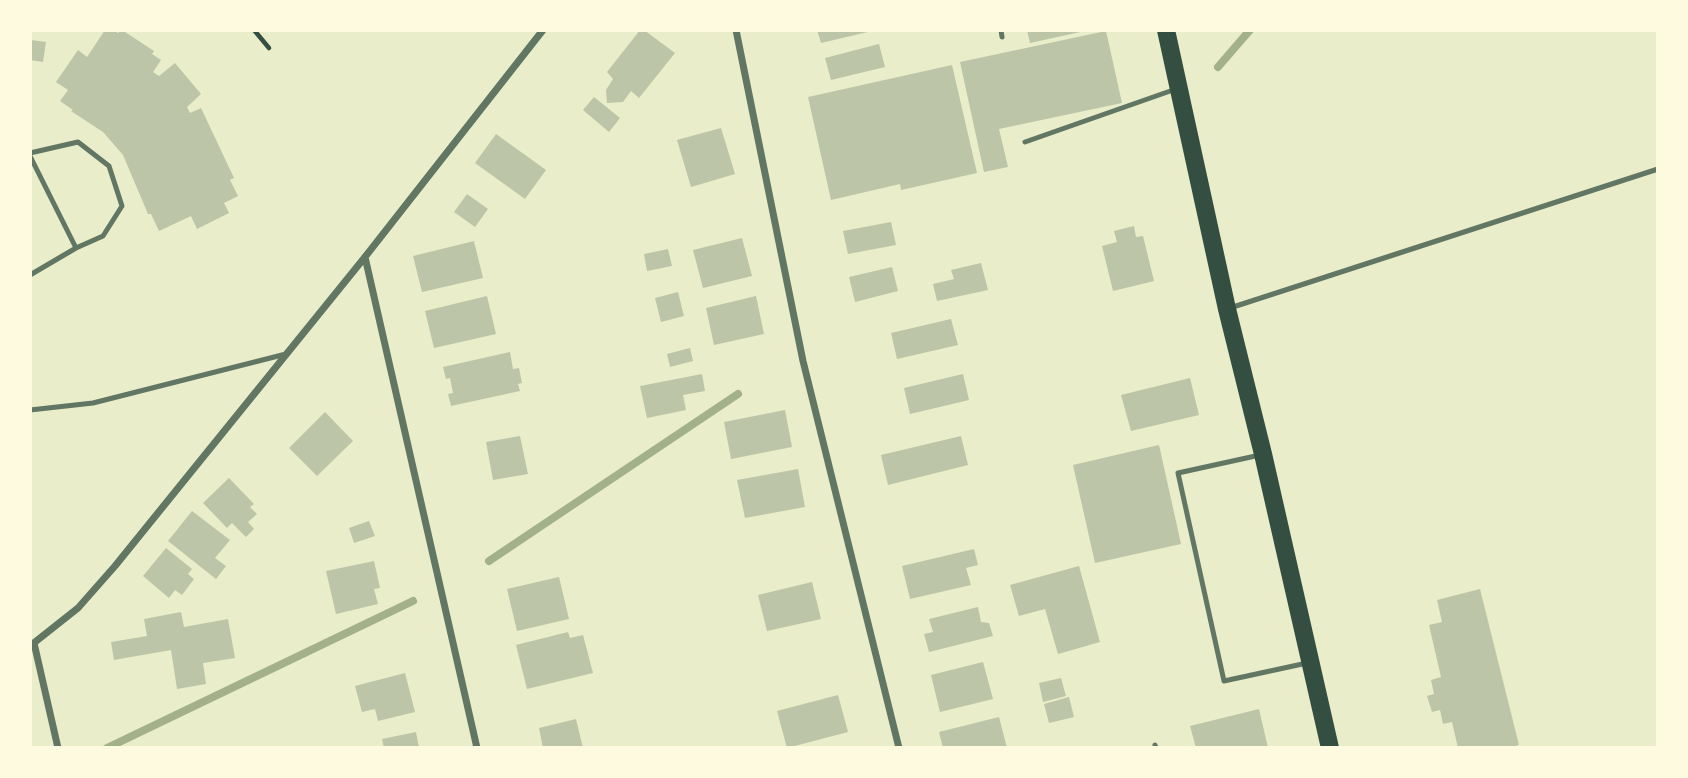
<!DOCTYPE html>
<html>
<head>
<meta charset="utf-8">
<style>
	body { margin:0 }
	#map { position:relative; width:1688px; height:778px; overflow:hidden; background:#e9edc9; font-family:"Fira Sans",sans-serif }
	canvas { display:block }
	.frame { position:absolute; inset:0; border:32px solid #fefae0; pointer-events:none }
</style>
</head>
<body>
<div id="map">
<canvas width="1688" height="778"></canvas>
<div class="frame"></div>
</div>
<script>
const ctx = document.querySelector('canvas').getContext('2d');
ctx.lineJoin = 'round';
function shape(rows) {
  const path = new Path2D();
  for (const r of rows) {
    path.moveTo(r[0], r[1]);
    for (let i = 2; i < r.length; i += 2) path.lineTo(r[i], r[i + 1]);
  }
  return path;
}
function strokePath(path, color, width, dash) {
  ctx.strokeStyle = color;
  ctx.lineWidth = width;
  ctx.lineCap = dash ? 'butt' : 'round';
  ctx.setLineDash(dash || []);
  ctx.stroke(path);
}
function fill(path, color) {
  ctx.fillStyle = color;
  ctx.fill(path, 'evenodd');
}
strokePath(shape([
	[1218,67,1250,30],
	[489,561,738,394],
	[107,748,413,601]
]), '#a3b18a', 8);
fill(shape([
	[105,30,114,30,118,33,122,30,154,51,152,54,161,60,153,72,159,76,175,63,201,94,187,107,190,113,201,108,234,178,230,180,238,196,224,203,229,213,197,229,191,216,159,231,151,214,148,214,123,155,103,132,71,111,73,110,60,101,68,90,56,82,78,50,87,57],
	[640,30,644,30,675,53,639,98,631,91,623,102,607,103,606,90,613,79,607,72],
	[817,30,872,30,872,31,821,43],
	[1027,30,1085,30,1085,31,1030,43],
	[1106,31,1122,103,999,129,1008,167,984,172,960,62],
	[31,40,46,42,43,62,30,60],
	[879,44,885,67,831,80,825,58],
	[952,65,977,173,901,190,900,184,831,200,808,97],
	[594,97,620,118,609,132,583,110],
	[721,128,735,174,691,187,677,140],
	[496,134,546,170,525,199,475,163],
	[467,194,488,209,475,227,454,212],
	[891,222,896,245,848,254,843,231],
	[1134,226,1136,237,1143,236,1154,281,1113,291,1102,246,1117,242,1114,231],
	[742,238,752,276,703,288,693,250],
	[474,241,483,278,422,292,413,256],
	[668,249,672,266,647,271,644,254],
	[981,263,988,290,937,301,933,284,954,279,951,270],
	[892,267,898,291,855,302,849,277],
	[678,292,684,316,661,322,655,298],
	[487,296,496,334,434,348,425,311],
	[756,296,764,334,714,345,706,308],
	[951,319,958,345,897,359,891,333],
	[690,348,693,361,670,367,667,354],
	[510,352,513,369,519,368,522,383,518,384,520,391,451,406,448,394,453,393,450,378,446,379,443,367],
	[702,374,705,391,683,395,686,410,647,418,640,386],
	[963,374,969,400,910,414,904,388],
	[1190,378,1199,415,1131,431,1121,395],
	[785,410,792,447,731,459,724,422],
	[325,412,353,441,317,476,289,448],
	[520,436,528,474,493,480,486,442],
	[961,436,968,465,888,485,881,455],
	[1159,445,1181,544,1095,563,1073,465],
	[798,469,805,507,745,518,737,480],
	[229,478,254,504,250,507,257,514,248,522,254,529,246,537,232,523,227,528,203,503],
	[192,511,230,540,215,558,226,566,216,579,168,541],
	[369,521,375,536,354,543,349,528],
	[166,548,192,569,188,574,194,579,182,595,175,590,169,598,143,576],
	[974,549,978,565,966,568,971,585,910,599,902,566],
	[374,561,380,588,374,589,378,604,336,614,326,571],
	[1079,566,1100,642,1058,654,1045,609,1019,616,1010,585],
	[559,577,569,619,517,631,507,589],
	[812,582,821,619,767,631,758,595],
	[1480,589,1519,745,1508,748,1458,748,1452,722,1443,724,1440,710,1432,712,1427,696,1434,694,1431,680,1441,677,1429,625,1442,622,1437,600],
	[978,607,981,622,989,623,993,636,929,652,924,634,933,632,929,619],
	[181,612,184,627,228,619,235,658,203,663,206,684,177,689,171,650,114,660,111,642,147,636,144,619],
	[568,632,570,638,583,635,593,673,527,689,516,645],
	[983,662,993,699,940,712,931,675],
	[405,673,415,712,378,721,375,709,362,712,355,686],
	[1061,678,1066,696,1043,702,1039,683],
	[838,695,848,732,787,748,777,711],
	[1069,697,1074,717,1049,723,1044,704],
	[1259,709,1268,748,1196,748,1190,726],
	[999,717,1007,748,943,748,939,732],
	[576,719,583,748,543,748,539,728],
	[416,732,419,748,384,748,382,739]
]), '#bcc5a7');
strokePath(shape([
	[254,30,269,48]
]), '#344e41', 4.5);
strokePath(shape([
	[1001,30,1002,37],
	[1025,142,1176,89],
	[30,153,78,142,109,166,122,206,103,236,76,248,30,156],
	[30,275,76,248],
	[1230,308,1658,169],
	[30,410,93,403,286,354],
	[1260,455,1178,473,1224,681,1307,663],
	[1155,745,1156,748]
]), '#617663', 5);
strokePath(shape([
	[736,30,803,361,899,748],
	[365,257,477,748],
	[34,643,58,748],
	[30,646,78,608,115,566,365,257,543,30]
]), '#617663', 7);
strokePath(shape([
	[1166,30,1227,309,1263,454,1330,748]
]), '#344e41', 18);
</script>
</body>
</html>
